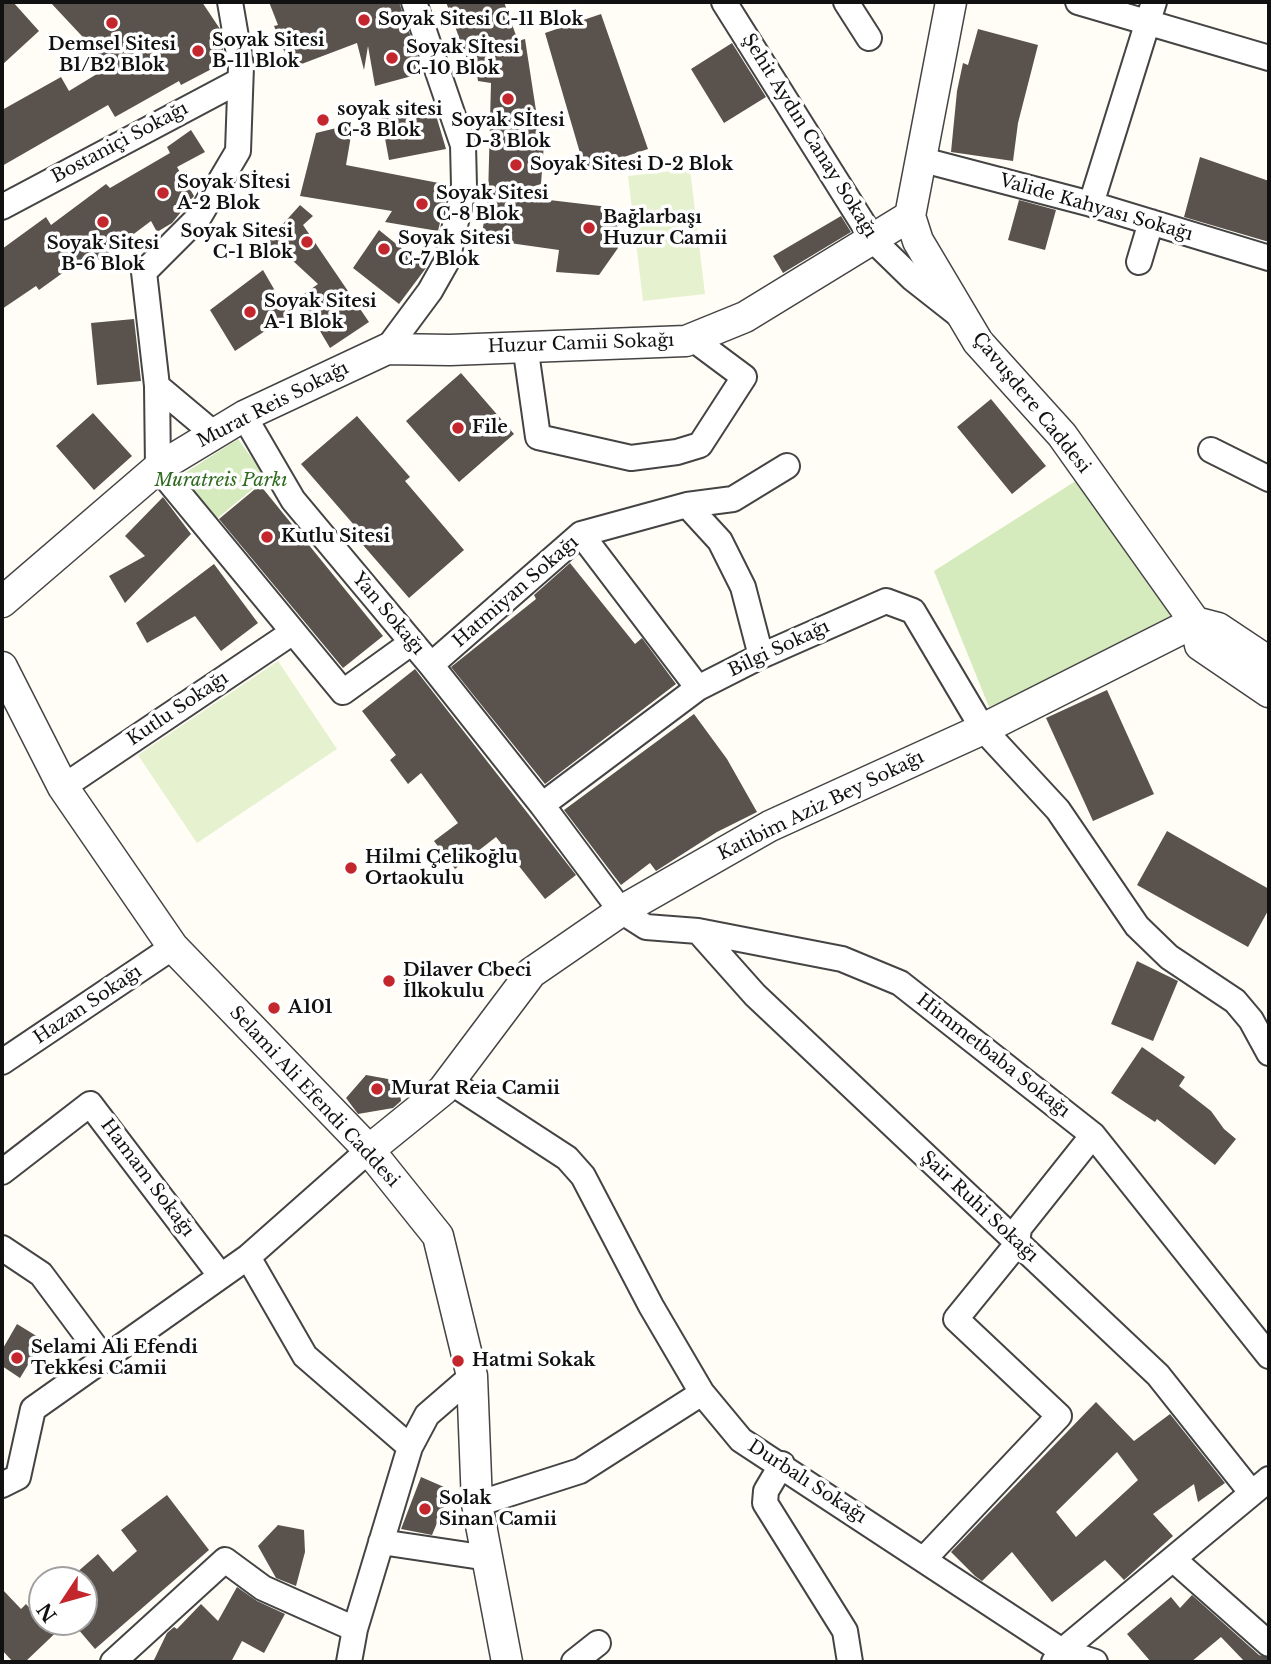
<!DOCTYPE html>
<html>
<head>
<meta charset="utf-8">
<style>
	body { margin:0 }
	#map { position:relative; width:1271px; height:1664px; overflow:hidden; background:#fffdf5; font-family:"Libre Baskerville",serif }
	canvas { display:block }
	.frame { position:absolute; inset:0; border:4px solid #111; pointer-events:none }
	.north { position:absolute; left:28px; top:1566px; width:70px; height:70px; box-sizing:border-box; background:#fff; border:2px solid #a0a0a0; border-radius:50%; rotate:234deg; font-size:19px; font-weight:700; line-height:28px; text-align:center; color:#111 }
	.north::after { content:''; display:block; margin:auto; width:24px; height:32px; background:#c4262e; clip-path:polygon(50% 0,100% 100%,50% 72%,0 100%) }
</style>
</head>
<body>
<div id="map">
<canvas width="1271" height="1664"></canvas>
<div class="frame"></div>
<div class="north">N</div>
</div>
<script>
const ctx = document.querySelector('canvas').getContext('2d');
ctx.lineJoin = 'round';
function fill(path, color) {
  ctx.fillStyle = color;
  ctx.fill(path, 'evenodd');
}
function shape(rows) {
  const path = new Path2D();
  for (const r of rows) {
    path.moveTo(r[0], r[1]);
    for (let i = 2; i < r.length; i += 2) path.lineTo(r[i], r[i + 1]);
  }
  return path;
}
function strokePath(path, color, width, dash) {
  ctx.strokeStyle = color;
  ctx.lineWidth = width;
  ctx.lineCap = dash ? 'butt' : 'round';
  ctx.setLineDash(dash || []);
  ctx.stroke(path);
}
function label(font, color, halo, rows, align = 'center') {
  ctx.font = font + ' "Libre Baskerville",serif';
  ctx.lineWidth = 7;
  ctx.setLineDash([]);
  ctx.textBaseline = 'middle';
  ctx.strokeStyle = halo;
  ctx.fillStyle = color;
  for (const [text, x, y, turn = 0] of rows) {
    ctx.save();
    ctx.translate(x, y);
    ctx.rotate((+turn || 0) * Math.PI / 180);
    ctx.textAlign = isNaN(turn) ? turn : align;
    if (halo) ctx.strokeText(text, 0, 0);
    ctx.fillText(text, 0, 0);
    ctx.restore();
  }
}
fill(shape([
	[238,439,266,478,214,521,183,483,185,473],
	[1082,477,1176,624,989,707,934,571]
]), '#d5ebbd');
fill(shape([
	[690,169,705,294,643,301,628,176],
	[278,661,337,749,197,843,138,755]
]), '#e6f2cf');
fill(shape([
	[2,2,13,2,39,31,2,65],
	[50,2,202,2,220,29,225,62,181,85,179,81,115,117,108,105,2,166,2,110,61,77,69,91,110,66],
	[269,2,399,2,423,73,375,86,368,46,364,70,357,43,291,68,274,26,278,25],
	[446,2,504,2,518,41,525,39,541,143,544,143,541,184,507,195,617,208,618,248,599,275,556,272,559,250,481,239,488,198,491,83,478,81,476,68,471,70],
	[601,14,648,149,585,170,545,33],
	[978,29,1038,45,1018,123,1013,161,951,152,957,91,963,63,968,65],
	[732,43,766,97,724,123,691,69],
	[433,105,446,149,389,160,381,117],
	[353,124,346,165,449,185,438,231,385,222,392,211,300,196,316,133],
	[191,130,205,152,177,167,194,196,172,223,157,232,151,221,99,260,93,251,39,290,36,286,2,309,2,249,46,217,51,225,106,184,110,188,170,153,167,147],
	[1200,157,1269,181,1269,242,1184,217],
	[1019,200,1056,210,1045,250,1008,240],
	[300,205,313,216,303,225,369,322,330,348,300,297,318,284,279,248,274,253,265,244],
	[841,216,851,232,783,273,773,256],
	[379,230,426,268,399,304,353,268],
	[263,270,289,315,235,351,210,310],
	[134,319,141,381,97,385,91,323],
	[461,373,514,434,459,482,406,421],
	[991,399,1046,466,1012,494,957,427],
	[93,413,132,456,94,490,56,446],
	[357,416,410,477,405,481,464,550,409,598,356,537,361,533,301,464],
	[260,485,383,636,343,668,219,519],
	[163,497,191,534,125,603,109,576,145,556,125,536],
	[570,563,635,644,642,638,676,684,545,784,451,667,536,599,534,595],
	[214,564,258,623,221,651,195,616,147,643,136,623],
	[415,669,576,875,545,899,496,837,455,869,434,841,458,823,421,773,408,784,390,760,396,755,362,711],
	[1107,690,1154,794,1093,821,1046,718],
	[694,714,727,759,757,812,717,832,656,871,650,863,621,885,564,810],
	[1167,831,1269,889,1269,909,1248,947,1137,885],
	[1137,961,1178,981,1153,1041,1111,1024],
	[1142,1047,1185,1077,1179,1086,1211,1111,1224,1129,1236,1139,1215,1165,1157,1119,1155,1122,1111,1093],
	[366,1075,399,1081,401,1101,393,1108,358,1114,346,1098],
	[17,1324,43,1340,20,1378,2,1366,2,1350],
	[1096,1402,1134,1441,1170,1414,1225,1483,1198,1502,1194,1484,1153,1514,1173,1536,1124,1580,1105,1560,1052,1602,1012,1552,982,1581,975,1576,951,1552],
	[1117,1452,1138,1480,1076,1537,1056,1512],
	[421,1477,451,1490,432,1535,401,1529],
	[167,1495,209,1550,95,1649,72,1622,84,1622,84,1580,68,1580,98,1554,113,1572,137,1551,121,1530],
	[278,1525,304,1530,305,1552,296,1586,276,1578,258,1546],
	[237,1587,257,1601,285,1614,264,1653,242,1641,231,1662,153,1662,167,1633,174,1627,177,1629,201,1604,218,1621],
	[2,1589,21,1609,26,1604,42,1622,67,1622,25,1662,13,1662,2,1650],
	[1192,1595,1259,1655,1269,1658,1269,1662,1245,1662,1221,1637,1191,1662,1151,1662,1127,1634,1171,1597,1180,1608]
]), '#5a524d');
const minor = shape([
	[230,2,241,66,238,151,199,217,144,272,157,386,158,468,343,692,411,643],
	[724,2,874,241,912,278,959,315],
	[846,2,869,38],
	[1078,2,1269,58],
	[923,160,1091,204,1269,258],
	[1091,204,1154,2],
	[2,207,239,81],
	[1139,262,1151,222],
	[525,345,538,437,631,458,677,452,700,445,744,377,693,339],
	[387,349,430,291,447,261,464,186,463,145,414,2],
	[157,386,213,433],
	[244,416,293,500,431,665,542,805,621,911,646,927,698,931,842,959,900,983,1093,1135,1269,1356],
	[1211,450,1269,479],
	[687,505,720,541,743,587,761,656],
	[581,534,698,688,761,656,886,601,913,611,983,729,1058,810,1137,926,1169,957,1235,1001,1251,1020,1269,1053],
	[431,665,581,534,687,505,733,499,787,466],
	[63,787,293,632],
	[542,805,698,688],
	[698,931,755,995,1158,1375,1251,1492],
	[2,1062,173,947],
	[449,1081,567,1158,583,1176,651,1306,702,1393,741,1440,1062,1651,1095,1662],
	[2,1172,90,1104,220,1275],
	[2,1248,41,1274,105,1360],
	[248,1257,305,1356,410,1447],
	[782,1464,766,1491,765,1503,845,1631,850,1662],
	[2,1485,18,1477,33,1409,248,1257,369,1150],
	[477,1504,580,1471,702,1393],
	[381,1542,488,1558],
	[924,1559,1059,1416,956,1319,1017,1244,1019,1228,1093,1135],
	[1173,1559,1269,1644],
	[113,1662,225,1560,263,1588,355,1629],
	[349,1662,355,1629,410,1447,427,1415,472,1376],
	[574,1662,598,1643],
	[1054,1662,1062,1651,1269,1479]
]);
const tertiary = shape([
	[951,2,910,216,918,241,978,342,1062,435,1195,622,1200,645,1269,692],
	[2,602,158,468,244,416,387,349,450,350,686,341,745,317,910,216],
	[1195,622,1218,628,1269,662],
	[2,667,63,787,173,947,369,1150,438,1236,472,1376,477,1504,507,1662],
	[369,1150,443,1090,531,973,621,911,770,826,983,729,1195,622]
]);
strokePath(minor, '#444', 28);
strokePath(tertiary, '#444', 33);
strokePath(minor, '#fff', 24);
strokePath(tertiary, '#fff', 30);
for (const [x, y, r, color] of [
	[364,20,7,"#c4262e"],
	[112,23,7,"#c4262e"],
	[198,51,7,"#c4262e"],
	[392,58,7,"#c4262e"],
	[508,99,7,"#c4262e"],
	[323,120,7,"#c4262e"],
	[516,165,7,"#c4262e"],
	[163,193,7,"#c4262e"],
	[422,204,7,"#c4262e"],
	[103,222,7,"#c4262e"],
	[589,228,7,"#c4262e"],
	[307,242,7,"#c4262e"],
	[384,249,7,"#c4262e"],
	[250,312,7,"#c4262e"],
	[458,428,7,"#c4262e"],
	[267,537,7,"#c4262e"],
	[351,868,7,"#c4262e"],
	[389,981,7,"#c4262e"],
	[274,1008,7,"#c4262e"],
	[377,1089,7,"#c4262e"],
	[17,1358,7,"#c4262e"],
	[458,1361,7,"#c4262e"],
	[425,1509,7,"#c4262e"]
]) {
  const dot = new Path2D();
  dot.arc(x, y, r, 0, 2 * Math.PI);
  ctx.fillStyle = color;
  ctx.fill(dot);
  strokePath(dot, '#fff', 2.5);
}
label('bold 18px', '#111', '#fff', [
	["Soyak Sitesi C-11 Blok",378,20],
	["Soyak Sitesi",212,41],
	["B-11 Blok",212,62],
	["Demsel Sitesi",112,45,"center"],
	["B1/B2 Blok",112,66,"center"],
	["Soyak Sİtesi",406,48],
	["C-10 Blok",406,69],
	["soyak sitesi",337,110],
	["C-3 Blok",337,131],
	["Soyak Sİtesi",508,121,"center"],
	["D-3 Blok",508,142,"center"],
	["Soyak Sitesi D-2 Blok",530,165],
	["Soyak Sİtesi",177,183],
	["A-2 Blok",177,204],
	["Soyak Sitesi",436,194],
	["C-8 Blok",436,215],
	["Bağlarbaşı",603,218],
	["Huzur Camii",603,239],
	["Soyak Sitesi",293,232,"right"],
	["C-1 Blok",293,253,"right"],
	["Soyak Sitesi",398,239],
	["C-7 Blok",398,260],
	["Soyak Sitesi",103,244,"center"],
	["B-6 Blok",103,265,"center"],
	["Soyak Sitesi",264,302],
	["A-1 Blok",264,323],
	["File",472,428],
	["Kutlu Sitesi",281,537],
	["Hilmi Çelikoğlu",365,858],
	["Ortaokulu",365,879],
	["Dilaver Cbeci",403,971],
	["İlkokulu",403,992],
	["A101",288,1008],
	["Murat Reia Camii",391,1089],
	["Selami Ali Efendi",31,1348],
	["Tekkesi Camii",31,1369],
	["Hatmi Sokak",472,1361],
	["Solak",439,1499],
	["Sinan Camii",439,1520]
], 'left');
label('18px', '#111', '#fff', [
	["Şehit Aydın Canay Sokağı",809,136,58],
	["Bostaniçi Sokağı",120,143,-28],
	["Valide Kahyası Sokağı",1096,208,16],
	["Huzur Camii Sokağı",581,344,-2],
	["Çavuşdere Caddesi",1031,403,51],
	["Murat Reis Sokağı",273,405,-27],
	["Hatmiyan Sokağı",516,592,-41],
	["Yan Sokağı",388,614,50],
	["Bilgi Sokağı",779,649,-25],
	["Kutlu Sokağı",178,709,-34],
	["Katibim Aziz Bey Sokağı",821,806,-26],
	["Hazan Sokağı",88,1005,-34],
	["Himmetbaba Sokağı",993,1056,38],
	["Selami Ali Efendi Caddesi",314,1097,47],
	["Hamam Sokağı",147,1178,53],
	["Şair Ruhi Sokağı",979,1207,43],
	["Durbalı Sokağı",807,1482,33]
]);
label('italic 18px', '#2f6b1f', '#fff', [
	["Muratreis Parkı",221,481]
]);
</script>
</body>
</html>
